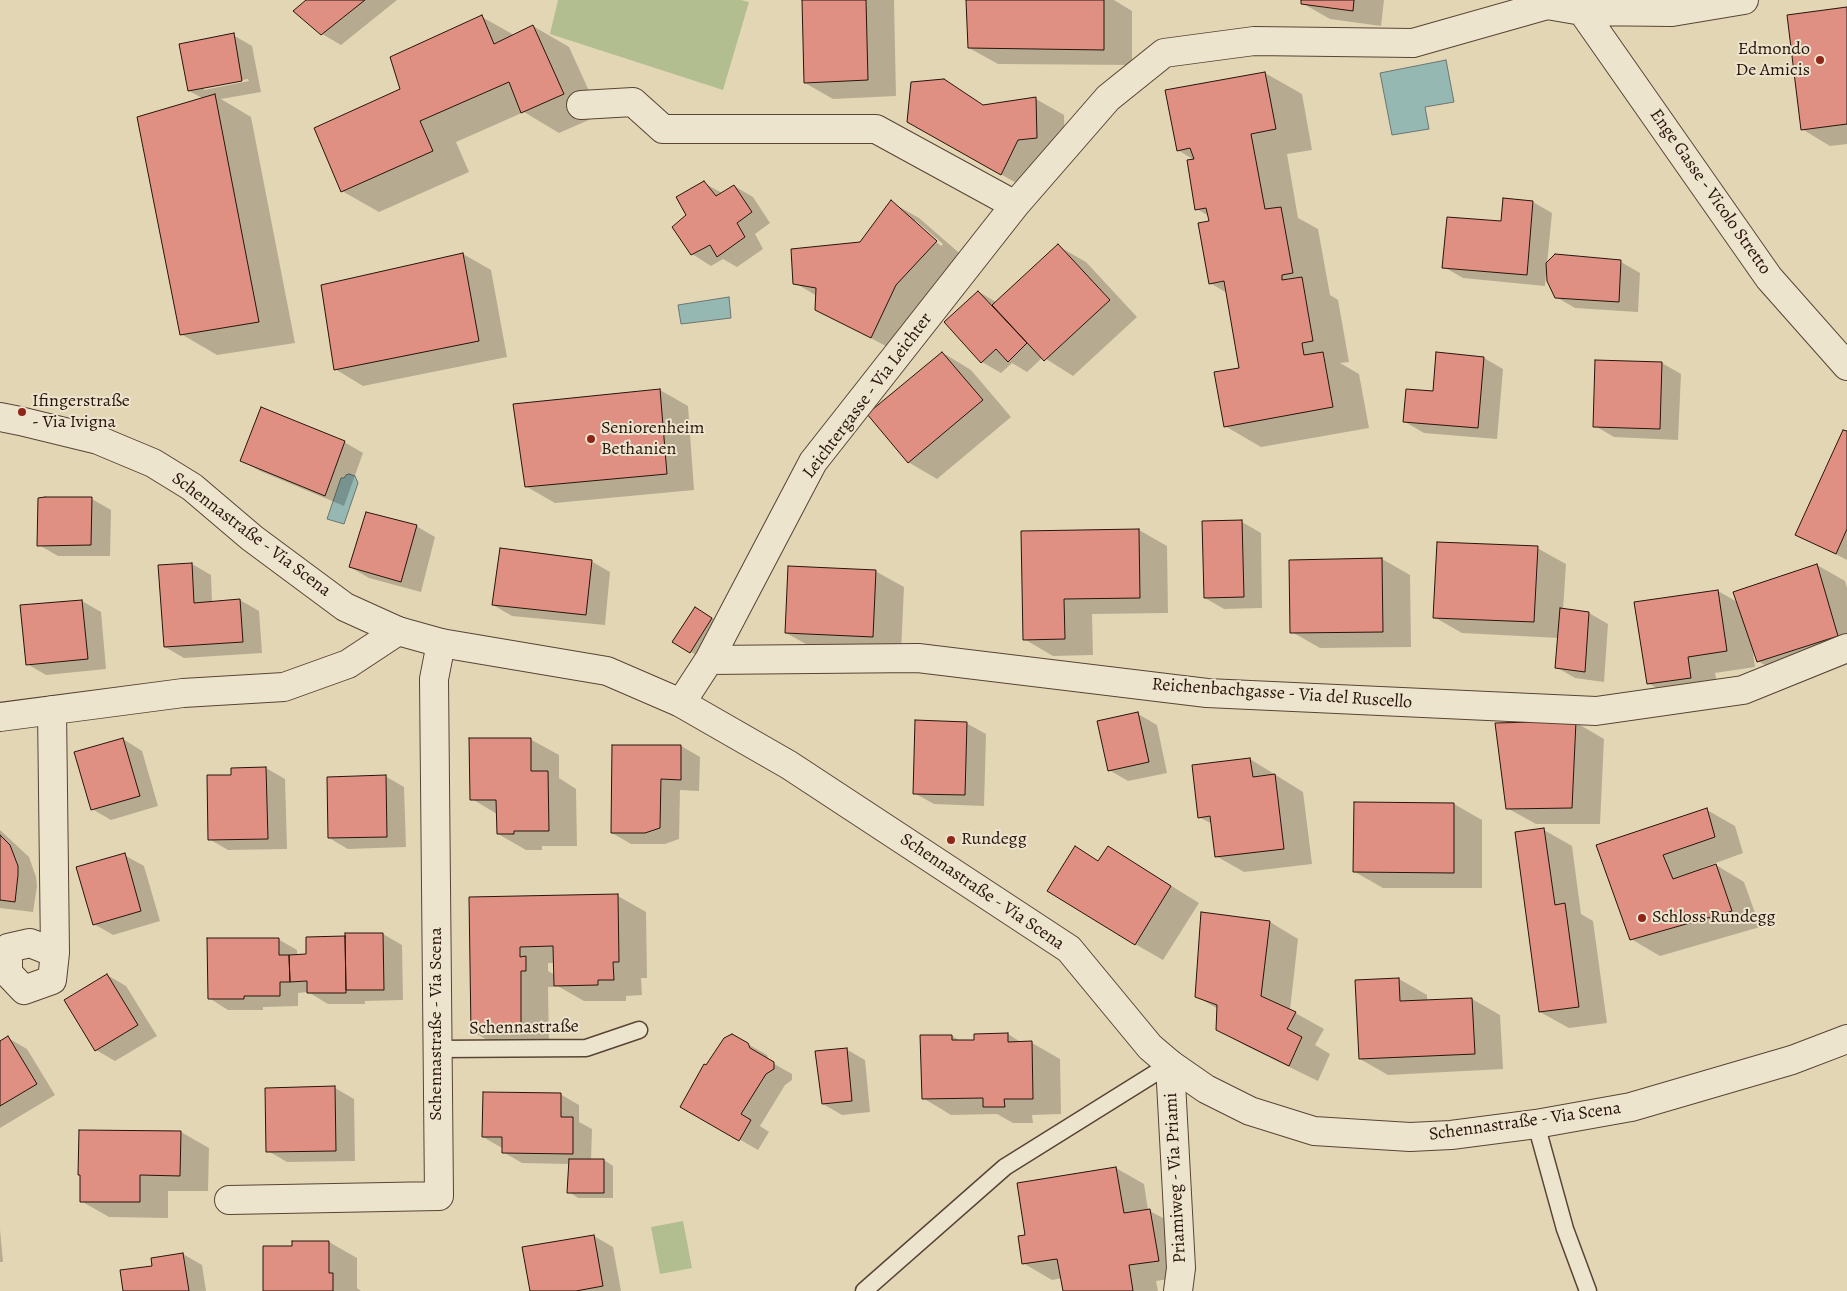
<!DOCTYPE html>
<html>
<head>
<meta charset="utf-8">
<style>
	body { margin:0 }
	canvas { display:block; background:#e3d6b4 }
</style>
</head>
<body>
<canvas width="1847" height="1291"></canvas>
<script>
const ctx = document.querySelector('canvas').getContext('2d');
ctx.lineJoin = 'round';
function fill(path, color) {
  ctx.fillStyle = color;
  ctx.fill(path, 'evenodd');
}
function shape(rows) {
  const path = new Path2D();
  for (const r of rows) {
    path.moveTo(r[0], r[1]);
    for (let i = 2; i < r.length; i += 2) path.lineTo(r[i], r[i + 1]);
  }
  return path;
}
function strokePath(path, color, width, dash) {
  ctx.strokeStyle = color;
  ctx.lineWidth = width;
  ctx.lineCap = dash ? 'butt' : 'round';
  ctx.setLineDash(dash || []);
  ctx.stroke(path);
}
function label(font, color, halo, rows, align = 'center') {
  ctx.font = font + ' Alegreya,serif';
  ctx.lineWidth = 4;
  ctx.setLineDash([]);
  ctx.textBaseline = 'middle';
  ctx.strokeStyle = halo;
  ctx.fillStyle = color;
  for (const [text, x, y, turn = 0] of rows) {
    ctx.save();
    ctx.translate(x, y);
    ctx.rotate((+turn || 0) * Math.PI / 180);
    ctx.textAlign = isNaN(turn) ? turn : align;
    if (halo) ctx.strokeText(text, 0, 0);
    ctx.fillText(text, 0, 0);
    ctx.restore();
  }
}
fill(shape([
	[558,0,741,0,749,2,723,90,550,34],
	[683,1221,692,1268,660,1274,651,1227]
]), '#b2be8f');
const water = shape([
	[1446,60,1454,102,1425,107,1429,129,1392,135,1380,73,1446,60],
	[729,297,731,318,681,324,678,305,729,297],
	[349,474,355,476,358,483,344,524,327,519,341,478,344,478,346,475,349,474]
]);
fill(water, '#96b8b3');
strokePath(water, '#6a7670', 1);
fill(shape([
	[308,0,397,0,341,45,322,34,295,11],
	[803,0,894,0,896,96,833,99,805,83],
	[967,0,1114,0,1132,11,1132,65,998,64,969,48],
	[1302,0,1384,0,1381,26,1330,19,1302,3],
	[1847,8,1847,144,1830,146,1802,129],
	[482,17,514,35,533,26,569,47,600,115,559,133,524,112,456,142,469,172,379,212,342,191],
	[233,35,252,46,261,92,221,99,251,117,295,343,217,355,181,334,204,99,189,91],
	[248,79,249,81,204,90,204,87],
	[1265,73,1302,94,1312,150,1287,154,1298,218,1318,229,1330,295,1338,300,1349,362,1340,363,1359,374,1369,428,1261,447,1225,426,1241,369,1227,293,1210,283,1210,222,1209,216,1197,209,1194,160,1178,150],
	[943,81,985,106,1036,99,1064,115,1065,153,1029,190,936,138],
	[704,183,722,193,734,186,753,197,770,223,755,234,763,249,737,267,723,259,711,266,692,254,674,228,688,215],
	[891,202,919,218,965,258,899,353,816,309,817,296,795,283,861,243],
	[915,220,943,244,941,246,915,223],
	[1533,202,1552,213,1547,264,1556,255,1621,262,1640,273,1638,312,1575,308,1556,297,1548,274,1546,274,1545,286,1463,278,1444,267,1502,223],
	[1058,246,1086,262,1137,317,1073,376,1043,357,1027,372,1012,363,1001,373,982,362,946,322,979,292,996,302],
	[463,254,491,270,507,357,363,386,335,369],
	[943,353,971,370,1011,417,937,479,908,462],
	[1484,358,1503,369,1497,439,1424,433,1405,422,1434,392],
	[1662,363,1681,374,1678,440,1614,437,1595,426],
	[660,390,688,406,694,490,555,503,527,487],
	[1847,433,1847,560,1796,534],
	[344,442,363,453,344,506,260,471,241,460],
	[92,499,111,510,110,556,58,556,39,545],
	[1242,522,1261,533,1262,608,1224,609,1205,598],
	[416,526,435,537,421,592,369,578,350,567],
	[1139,530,1167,546,1168,613,1092,614,1093,655,1053,656,1024,639,1023,532],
	[1537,548,1566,564,1563,610,1589,613,1608,624,1604,682,1575,678,1556,667,1559,638,1462,633,1434,617],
	[1382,559,1410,575,1411,647,1320,648,1292,632],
	[591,561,610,572,605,625,512,616,493,605],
	[192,564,211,575,212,602,240,600,259,611,262,653,184,658,165,647],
	[1817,565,1845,581,1847,588,1847,658,1787,678,1758,661,1752,646,1755,667,1715,673,1719,693,1676,699,1648,683,1718,591,1739,603],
	[875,571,904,587,901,653,815,649,786,633],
	[82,601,101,612,106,669,46,675,27,664],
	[705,613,721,624,700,657,673,642],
	[1138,714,1157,725,1167,773,1128,781,1109,770],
	[1575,722,1604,739,1600,824,1536,824,1507,808],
	[966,723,986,734,984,806,934,804,914,793],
	[123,739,142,751,158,806,111,820,92,809],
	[530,739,559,755,559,778,576,789,577,846,542,846,542,850,526,850,498,834,497,814,472,799],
	[681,746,700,757,699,791,680,790,679,839,665,844,631,844,612,833],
	[1250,759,1303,792,1312,864,1244,872,1216,856,1212,824,1199,817,1193,766],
	[266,768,285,779,287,849,228,850,209,839,232,776],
	[385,776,404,787,406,847,348,849,329,838],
	[1454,804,1482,820,1482,888,1383,888,1355,872],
	[1707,810,1735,826,1743,853,1702,868,1702,870,1716,865,1744,882,1760,927,1660,956,1631,939,1598,846],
	[0,830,29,857,36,877,37,886,33,912,0,908],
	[1544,830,1572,846,1581,914,1593,921,1607,1023,1569,1028,1540,1012],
	[124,855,144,866,160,921,113,935,94,924],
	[1099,862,1136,864,1199,903,1163,960,1135,944],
	[618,896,646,912,647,978,641,978,642,995,626,996,626,1001,584,1001,554,984,554,987,548,987,549,1047,500,1048,472,1031,470,898],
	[548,963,555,963,555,975,548,971],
	[1202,914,1270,922,1298,939,1290,1010,1324,1029,1315,1045,1330,1054,1318,1081,1246,1046,1217,1029,1218,1009,1196,996],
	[383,934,402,945,403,1000,365,1001,365,1004,328,1004,308,992,298,993,298,1006,263,1007,263,1010,228,1010,209,998,278,939,297,950,297,956,308,956,308,938,347,937],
	[107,975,126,986,157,1036,115,1061,96,1050],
	[1399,979,1427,995,1427,1001,1472,999,1500,1015,1503,1069,1388,1075,1360,1059],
	[1008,1034,1022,1043,1032,1043,1060,1059,1061,1114,1032,1115,1033,1123,1013,1123,997,1114,951,1115,923,1098,952,1036,961,1041,975,1041],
	[732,1035,767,1055,769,1061,792,1074,792,1080,785,1085,760,1126,769,1132,758,1150,682,1106],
	[8,1038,27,1049,55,1095,0,1128,0,1043],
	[846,1049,865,1060,870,1112,842,1115,823,1104],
	[335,1088,354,1099,355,1161,287,1162,268,1151],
	[560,1094,579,1105,579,1122,592,1129,591,1160,604,1160,613,1166,613,1198,578,1198,569,1192,570,1164,522,1163,503,1152,502,1148,483,1137],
	[181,1132,209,1148,208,1191,168,1191,168,1218,109,1217,81,1201],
	[1116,1168,1144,1184,1148,1210,1178,1226,1187,1276,1156,1281,1158,1291,1064,1291,1062,1278,1052,1280,1023,1263,1027,1236],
	[0,1229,3,1262,0,1262],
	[594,1236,613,1247,621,1291,531,1291],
	[329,1242,357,1258,357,1288,361,1291,264,1291,293,1247],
	[183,1254,202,1265,206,1291,125,1291,154,1267]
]), '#0003');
const building = shape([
	[306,0,365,0,321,35,293,11,306,0],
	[802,0,866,0,868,80,804,83,802,0],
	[966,0,1104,0,1104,50,968,48,966,0],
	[1301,0,1354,0,1353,11,1301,4,1301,0],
	[1847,7,1847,124,1801,130,1787,15,1847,7],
	[482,15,494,44,533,25,564,94,521,113,509,82,420,121,433,151,341,192,314,128,400,89,390,57,482,15],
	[234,33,242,81,188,91,179,44,234,33],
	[1265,72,1276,129,1251,134,1265,209,1281,207,1293,273,1282,275,1282,280,1302,277,1313,341,1302,343,1304,355,1323,352,1333,407,1224,427,1214,372,1239,368,1224,281,1209,284,1198,223,1209,221,1206,208,1195,210,1187,160,1194,159,1190,148,1177,151,1165,90,1265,72],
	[944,79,983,105,1036,97,1037,138,1018,140,1001,175,907,122,911,82,944,79],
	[215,94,259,322,180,335,137,117,215,94],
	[704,181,716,196,734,185,752,212,737,223,745,237,717,257,710,245,691,255,672,227,686,215,676,197,704,181],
	[1503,198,1533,201,1527,275,1442,268,1447,217,1501,221,1503,198],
	[891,200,937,241,896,285,871,338,815,310,816,288,793,284,791,249,860,242,891,200],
	[1058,244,1110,300,1044,361,992,305,1058,244],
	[463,253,479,341,334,370,321,285,463,253],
	[1555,254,1621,260,1619,302,1555,298,1547,281,1546,263,1555,254],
	[978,291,1027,343,1008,362,996,349,981,363,944,322,978,291],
	[942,352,983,400,908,463,867,414,942,352],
	[1436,352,1484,357,1478,428,1403,422,1406,389,1433,391,1436,352],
	[1595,360,1662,362,1660,429,1593,427,1595,360],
	[660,389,667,474,525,487,513,404,660,389],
	[261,407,345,441,325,496,240,461,261,407],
	[1843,430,1847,431,1847,529,1836,554,1795,535,1843,430],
	[45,497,92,497,91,545,37,546,38,498,45,497],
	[366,512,417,525,401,582,349,567,366,512],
	[1242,520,1244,597,1204,598,1202,521,1242,520],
	[1139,529,1140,598,1064,599,1065,639,1023,640,1021,531,1139,529],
	[1437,542,1538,546,1534,622,1433,618,1437,542],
	[500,548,592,560,586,615,492,605,500,548],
	[1382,558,1383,632,1290,633,1289,560,1382,558],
	[192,563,194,603,240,599,243,642,164,647,158,565,192,563],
	[1817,564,1838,636,1757,662,1733,592,1817,564],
	[788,566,876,570,873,637,785,633,788,566],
	[1718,590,1727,651,1688,657,1691,678,1647,684,1634,602,1718,590],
	[82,600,88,659,26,665,20,605,82,600],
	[695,607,712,618,690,653,672,642,695,607],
	[1560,608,1589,612,1585,672,1555,668,1560,608],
	[1138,712,1149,762,1108,771,1097,721,1138,712],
	[915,720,967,722,965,795,913,794,915,720],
	[1576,721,1572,808,1506,809,1495,723,1576,721],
	[123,738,140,796,91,810,74,752,123,738],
	[469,738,531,738,531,771,548,771,549,831,514,831,514,834,497,834,496,800,470,800,469,738],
	[612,745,681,745,681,780,661,779,660,828,645,833,611,833,612,745],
	[1250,758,1253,777,1275,774,1284,849,1215,857,1210,816,1198,818,1192,765,1250,758],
	[266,767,268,839,208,840,207,775,231,775,231,768,266,767],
	[386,775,387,837,328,838,327,777,386,775],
	[1354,802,1454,803,1454,873,1353,872,1354,802],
	[1707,808,1715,837,1663,855,1673,879,1716,864,1732,911,1630,940,1596,845,1707,808],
	[1544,828,1555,905,1565,903,1579,1007,1539,1012,1515,832,1544,828],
	[0,835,10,845,18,866,18,875,15,902,0,900,0,835],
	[1075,846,1098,861,1108,846,1171,886,1135,945,1047,891,1075,846],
	[125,853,141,911,93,925,76,867,125,853],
	[618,894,619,962,613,962,614,980,598,980,598,985,554,986,553,946,520,947,520,957,526,956,526,971,521,971,521,1032,471,1032,469,897,618,894],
	[1201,912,1270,921,1261,996,1296,1012,1287,1029,1302,1037,1289,1066,1216,1030,1217,1005,1195,997,1201,912],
	[345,933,383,933,384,990,346,990,345,933],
	[345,936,346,993,307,993,307,981,290,982,289,955,306,954,306,937,345,936],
	[207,938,279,938,279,955,289,955,290,982,280,982,280,996,244,996,244,999,208,999,207,938],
	[107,974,138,1025,95,1051,64,1000,107,974],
	[1399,978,1400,1001,1472,998,1475,1054,1359,1059,1355,980,1399,978],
	[1008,1033,1008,1042,1032,1041,1033,1099,1004,1099,1005,1107,983,1107,983,1098,922,1099,920,1035,952,1035,952,1040,974,1040,974,1034,1008,1033],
	[732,1034,748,1043,750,1048,774,1062,774,1069,766,1074,741,1114,751,1120,739,1141,680,1107,704,1064,706,1065,724,1038,732,1034],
	[8,1036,37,1084,0,1106,0,1041,8,1036],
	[847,1048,852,1101,822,1104,815,1051,847,1048],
	[335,1086,336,1151,266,1152,265,1088,335,1086],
	[483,1092,561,1093,561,1117,573,1117,573,1154,502,1153,502,1137,482,1137,483,1092],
	[79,1130,181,1131,180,1176,140,1175,140,1202,80,1202,80,1175,78,1175,79,1130],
	[569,1159,604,1159,604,1193,567,1193,569,1159],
	[1116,1167,1124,1213,1150,1209,1159,1261,1129,1265,1133,1291,1063,1291,1057,1259,1022,1264,1018,1236,1025,1235,1017,1183,1116,1167],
	[594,1235,603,1286,576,1291,530,1291,522,1247,594,1235],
	[292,1241,329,1241,329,1273,333,1273,333,1291,263,1291,263,1246,292,1246,292,1241],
	[183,1253,189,1291,123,1291,120,1270,152,1266,151,1258,183,1253]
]);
fill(building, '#df9082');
strokePath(building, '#29140b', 1);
const service = shape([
	[438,1049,586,1048,639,1030],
	[1536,1124,1565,1229,1588,1291],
	[864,1291,1005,1167,1170,1064]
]);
const minor = shape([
	[1582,11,1769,278,1847,366],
	[581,105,633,102,663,129,876,129,1015,205],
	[709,660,918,658,1207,693,1596,711,1743,690,1847,648],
	[681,703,709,660,813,462,1015,205,1108,98,1164,53,1254,41,1413,43,1547,5,1582,11,1672,12,1744,0],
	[52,710,55,953,52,980,24,990,8,973,8,948,30,943,55,953],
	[0,717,183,693,284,687,348,664,398,631],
	[1170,1064,1181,1268,1178,1291],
	[229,1200,439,1196,434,679,441,643]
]);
const tertiary = shape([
	[0,417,20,421,98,440,153,463,192,487,252,538,345,607,398,631,441,643,607,671,681,703,789,765,1069,949,1150,1047,1170,1064,1206,1089,1250,1111,1314,1131,1410,1137,1451,1135,1536,1124,1631,1107,1792,1060,1847,1039]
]);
strokePath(service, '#584435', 19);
strokePath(minor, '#584435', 30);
strokePath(tertiary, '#584435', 30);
strokePath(service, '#ede4ce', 16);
strokePath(minor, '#ede4ce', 28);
strokePath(tertiary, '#ede4ce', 28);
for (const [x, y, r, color] of [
	[1820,60,5,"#8f2418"],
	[22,412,5,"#8f2418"],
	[591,439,5,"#8f2418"],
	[951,840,5,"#8f2418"],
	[1642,918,5,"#8f2418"]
]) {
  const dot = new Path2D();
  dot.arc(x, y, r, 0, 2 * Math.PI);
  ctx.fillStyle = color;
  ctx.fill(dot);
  strokePath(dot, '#ede4ce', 2);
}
label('18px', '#29140b', '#ede4ce', [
	["Edmondo",1810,50,"right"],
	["De Amicis",1810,71,"right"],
	["Ifingerstraße",32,402],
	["- Via Ivigna",32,423],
	["Seniorenheim",601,429],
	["Bethanien",601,450],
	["Rundegg",961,840],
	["Schloss Rundegg",1652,918]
], 'left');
label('18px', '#29140b', '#ede4ce', [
	["Enge Gasse - Vicolo Stretto",1710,192,55],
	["Leichtergasse - Via Leichter",868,396,-53],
	["Schennastraße - Via Scena",251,535,37],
	["Reichenbachgasse - Via del Ruscello",1282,694,4],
	["Schennastraße - Via Scena",982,892,34],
	["Schennastraße - Via Scena",437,1024,-90],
	["Schennastraße",524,1028,-1],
	["Schennastraße - Via Scena",1525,1122,-8],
	["Priamiweg - Via Priami",1176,1178,-93]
]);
</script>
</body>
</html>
